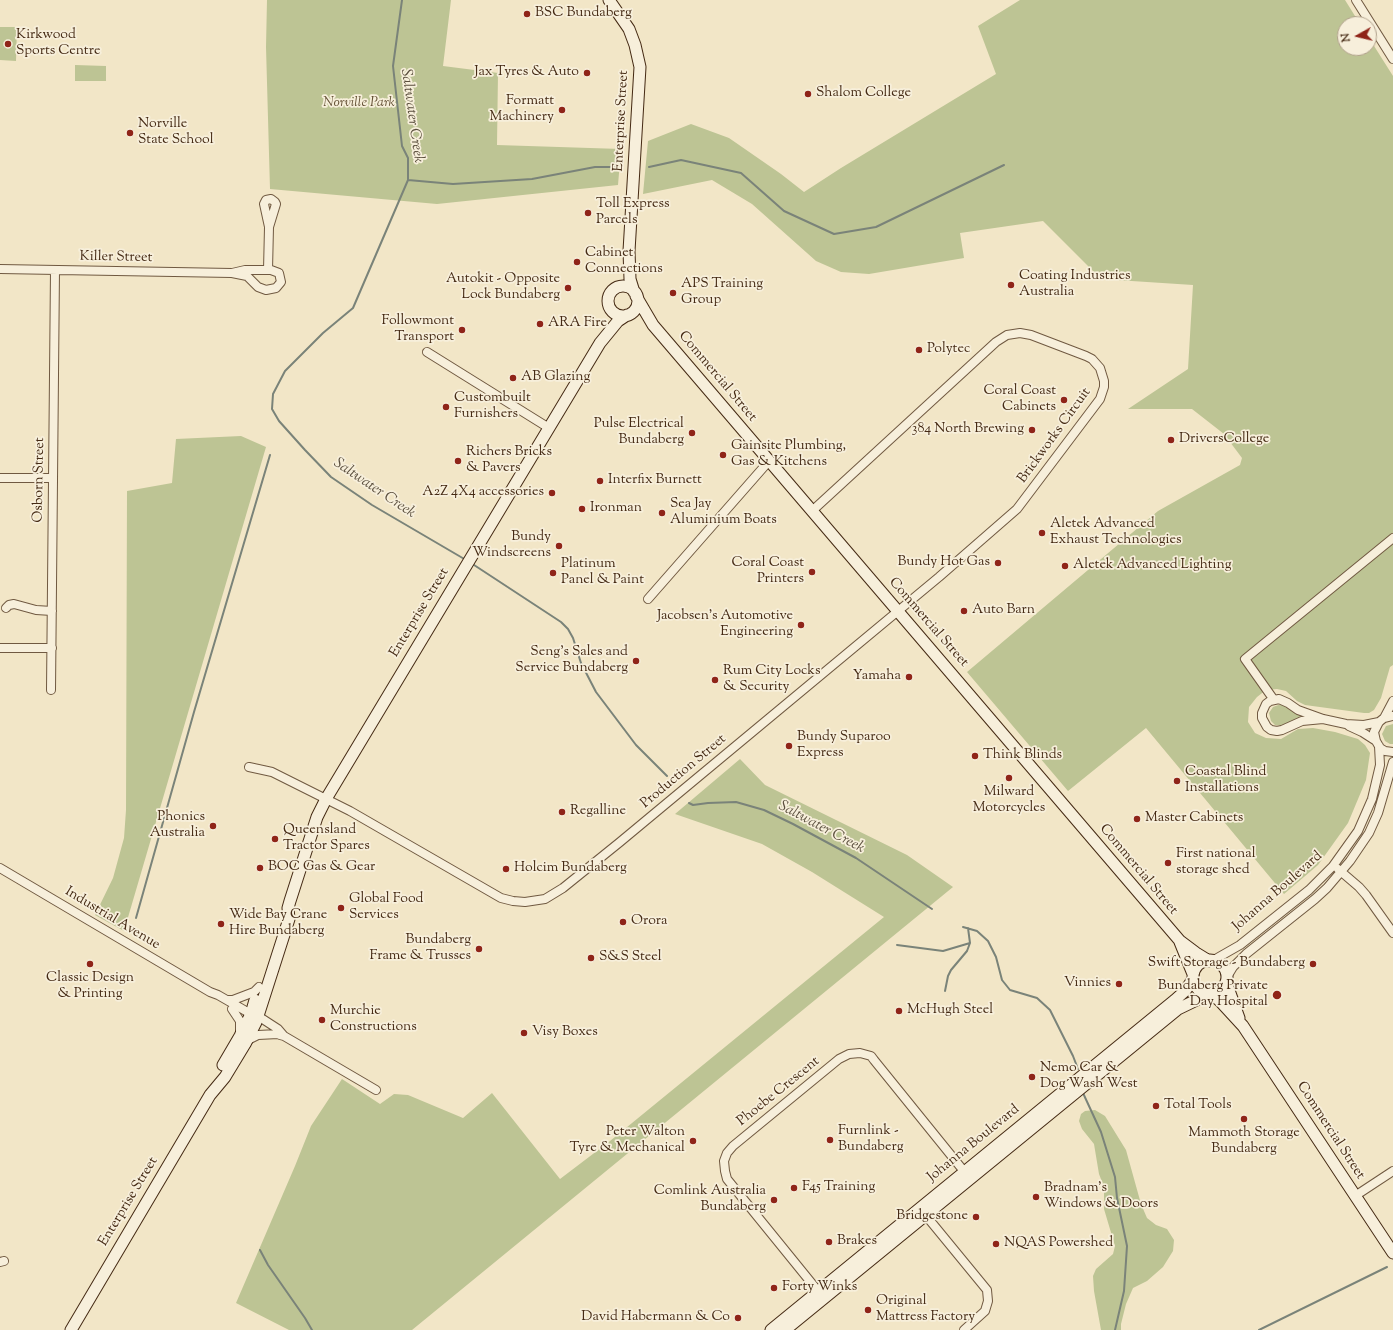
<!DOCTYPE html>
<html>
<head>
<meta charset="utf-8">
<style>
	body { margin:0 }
	#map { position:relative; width:1393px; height:1330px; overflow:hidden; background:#f2e6c7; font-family:"Sorts Mill Goudy",serif }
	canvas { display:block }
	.north { position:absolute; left:1337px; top:16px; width:40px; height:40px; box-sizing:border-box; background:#f7efdb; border:1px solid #b0a08b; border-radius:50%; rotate:262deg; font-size:11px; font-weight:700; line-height:16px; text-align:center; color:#452a14 }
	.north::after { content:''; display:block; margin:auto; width:14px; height:18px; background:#8f2418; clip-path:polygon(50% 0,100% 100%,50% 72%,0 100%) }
</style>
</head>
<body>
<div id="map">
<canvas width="1393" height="1330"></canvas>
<div class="north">N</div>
</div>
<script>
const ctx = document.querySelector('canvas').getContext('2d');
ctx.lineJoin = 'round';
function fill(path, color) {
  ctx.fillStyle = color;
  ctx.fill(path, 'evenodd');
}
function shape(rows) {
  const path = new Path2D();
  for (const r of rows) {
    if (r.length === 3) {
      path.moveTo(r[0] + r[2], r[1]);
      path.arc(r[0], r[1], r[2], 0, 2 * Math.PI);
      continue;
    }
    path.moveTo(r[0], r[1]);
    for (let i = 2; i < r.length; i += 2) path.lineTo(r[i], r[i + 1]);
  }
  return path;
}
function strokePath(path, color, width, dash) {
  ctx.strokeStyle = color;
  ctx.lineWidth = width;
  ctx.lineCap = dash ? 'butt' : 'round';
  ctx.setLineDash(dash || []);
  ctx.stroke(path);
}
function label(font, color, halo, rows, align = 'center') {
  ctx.font = font + ' "Sorts Mill Goudy",serif';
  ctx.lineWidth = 3.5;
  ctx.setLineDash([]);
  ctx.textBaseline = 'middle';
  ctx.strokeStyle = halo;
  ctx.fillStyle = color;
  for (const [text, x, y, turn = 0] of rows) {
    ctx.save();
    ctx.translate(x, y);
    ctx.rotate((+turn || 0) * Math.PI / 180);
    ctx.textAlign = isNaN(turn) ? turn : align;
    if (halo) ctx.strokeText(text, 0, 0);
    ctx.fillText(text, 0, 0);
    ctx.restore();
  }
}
fill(shape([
	[267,0,451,0,443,66,498,73,497,145,621,149,618,185,437,204,270,189,266,47],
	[1020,0,1345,0,1360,24,1345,24,1345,48,1369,48,1369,38,1393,76,1393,665,1390,667,1381,698,1374,710,1369,713,1364,713,1305,705,1297,701,1286,691,1277,689,1266,690,1257,697,1249,707,1248,722,1255,733,1266,738,1281,739,1298,729,1313,728,1335,732,1358,739,1365,745,1370,753,1366,780,1348,823,1318,865,1284,894,1146,728,1068,791,967,672,1158,511,1240,465,1242,458,1224,434,1192,409,1128,409,1188,369,1193,285,1101,279,1043,221,960,233,964,258,869,274,841,272,816,261,752,204,712,180,643,194,648,141,691,124,729,138,781,174,804,192,841,168,996,74,978,26],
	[0,27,17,27,16,61,0,60],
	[75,65,106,66,106,81,75,81],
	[241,436,266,447,124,931,95,915,113,878,124,838,126,810,127,491,172,483,176,439],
	[1281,704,1284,705,1306,717,1283,726,1275,725,1271,721,1269,713,1273,707],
	[1393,724,1393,744,1390,744,1385,741,1382,734,1386,726],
	[740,759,765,785,907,855,953,887,412,1330,289,1330,236,1303,295,1166,311,1126,342,1079,380,1104,394,1094,408,1095,463,1118,492,1093,560,1179,610,1141,884,917,812,872,762,844,675,814],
	[1095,1110,1105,1116,1126,1150,1141,1204,1147,1218,1156,1225,1167,1229,1174,1240,1173,1251,1163,1267,1147,1281,1133,1288,1126,1304,1121,1324,1121,1330,1101,1330,1094,1291,1093,1276,1096,1269,1113,1254,1115,1246,1104,1209,1104,1187,1099,1174,1094,1144,1082,1129,1079,1121,1081,1114,1085,1111]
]), '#bdc494');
strokePath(shape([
	[402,0,393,66,402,146,408,158,408,180,353,308,323,333,285,371,273,394,272,409,279,421,305,450,331,477,372,505,466,560],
	[649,167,681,160,741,173,784,211,834,234,876,227,1004,165],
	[408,180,453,184,532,179,595,167,616,167],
	[471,563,561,622,568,629,573,638,581,663,596,692,636,745,667,776],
	[689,803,693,805,708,803,736,802,764,810,793,824,856,858,932,909],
	[136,918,194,712,270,455],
	[963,927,977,931,988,941,996,957,1002,980,1010,990,1037,998,1050,1010,1073,1056,1078,1069],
	[897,945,943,951,970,943,968,928],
	[945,991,948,976,951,970,967,951,970,943],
	[1083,1093,1101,1132,1115,1177,1117,1198,1127,1246,1124,1291,1115,1330],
	[260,1250,268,1265,305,1318,312,1330],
	[1259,1330,1387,1267]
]), '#7a8379', 2);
const street = shape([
	[1356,0,1393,59],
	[0,269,232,273,247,276,258,287,266,290,276,288,281,282,279,273,271,270,245,270,232,273],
	[268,270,269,227,264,204,266,200,271,199,275,202,276,204,269,227],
	[427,352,549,428],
	[0,478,53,478],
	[648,599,769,461],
	[6,608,9,605,14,604,36,610,52,611],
	[0,648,52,648],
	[51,690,55,270],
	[1274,700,1245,659,1393,538],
	[1393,716,1384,718,1379,722,1374,732,1376,741,1380,748,1385,751,1393,752],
	[1384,718,1393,701],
	[1323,719,1302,721,1282,730,1277,731,1271,730,1267,727,1262,718,1262,713,1266,704,1270,701,1279,699,1288,703,1298,710,1323,719,1346,724,1364,725,1379,722],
	[1349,726,1362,732,1376,741],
	[249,767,272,772,350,811,501,898,513,901,525,902,545,899,563,888,620,842,939,577,1017,509,1100,399,1104,387,1104,381,1100,368,1092,359,1086,356,1031,335,1020,333,1007,335,996,342,812,511],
	[0,868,210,992,218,995,251,1014,258,1016,278,1029,284,1036],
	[1338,869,1359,887,1366,895,1393,933],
	[1212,961,1240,945,1309,890,1333,866,1358,831,1372,799,1380,765,1379,746],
	[1227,977,1233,967,1246,954,1315,899,1327,888,1350,861,1369,833,1378,813,1393,762],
	[227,1000,233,1000,254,992,259,987],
	[232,1009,240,1021,240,1033],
	[280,1035,284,1036,376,1090],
	[245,1043,250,1039,258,1035,278,1034],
	[1355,1196,1393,1171],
	[923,1212,987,1290,988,1301,985,1311,964,1330],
	[0,1262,4,1261],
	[822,1296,727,1179,725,1171,724,1161,727,1153,733,1146,839,1059,849,1054,860,1053,871,1056,874,1060,967,1175]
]);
const secondary = shape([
	[609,0,629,29,635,45,640,67,629,251,630,279,634,292],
	[623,301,15],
	[636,296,653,325,1180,941,1196,953,1209,961],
	[1180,942,1193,974],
	[1210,977,17],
	[1226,982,1239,1018],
	[1212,994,1220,1001,1243,1026,1393,1253],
	[223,1065,240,1036,251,1014,255,1000],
	[71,1330,210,1095,225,1077,245,1044,256,1022,289,919,288,908,290,901,317,817,326,799,600,343,618,321,627,315],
	[771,1330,1175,1000,1185,991,1193,979],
	[785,1330,1178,1009,1209,994]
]);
strokePath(street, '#705941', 10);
strokePath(secondary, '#452a14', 13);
strokePath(street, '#f7efdb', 8);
strokePath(secondary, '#f7efdb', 11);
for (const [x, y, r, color] of [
	[527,14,4,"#8f2418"],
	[8,44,4,"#8f2418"],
	[587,73,4,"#8f2418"],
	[808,94,4,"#8f2418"],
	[562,110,4,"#8f2418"],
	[130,133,4,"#8f2418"],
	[588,213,4,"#8f2418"],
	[577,262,4,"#8f2418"],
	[1011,285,4,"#8f2418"],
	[568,288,4,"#8f2418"],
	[673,293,4,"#8f2418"],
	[540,324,4,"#8f2418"],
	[462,330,4,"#8f2418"],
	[919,350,4,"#8f2418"],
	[513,378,4,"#8f2418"],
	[1064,400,4,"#8f2418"],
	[446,407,4,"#8f2418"],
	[1032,430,4,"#8f2418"],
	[692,433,4,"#8f2418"],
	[1171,440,4,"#8f2418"],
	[723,455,4,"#8f2418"],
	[458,461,4,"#8f2418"],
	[600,481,4,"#8f2418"],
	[552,493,4,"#8f2418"],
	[582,509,4,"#8f2418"],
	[662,513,4,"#8f2418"],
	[1042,533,4,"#8f2418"],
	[559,546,4,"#8f2418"],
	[998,563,4,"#8f2418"],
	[1065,566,4,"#8f2418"],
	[812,572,4,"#8f2418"],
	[553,573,4,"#8f2418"],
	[964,611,4,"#8f2418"],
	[801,625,4,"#8f2418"],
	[636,661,4,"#8f2418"],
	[909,677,4,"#8f2418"],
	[715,680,4,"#8f2418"],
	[789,746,4,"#8f2418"],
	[975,756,4,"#8f2418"],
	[1009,778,4,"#8f2418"],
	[1177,781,4,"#8f2418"],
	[562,812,4,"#8f2418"],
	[1137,819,4,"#8f2418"],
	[213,826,4,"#8f2418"],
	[275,839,4,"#8f2418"],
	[1168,863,4,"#8f2418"],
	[260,868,4,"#8f2418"],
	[506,869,4,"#8f2418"],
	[341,908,4,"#8f2418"],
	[623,922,4,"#8f2418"],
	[221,924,4,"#8f2418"],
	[479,949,4,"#8f2418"],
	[591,958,4,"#8f2418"],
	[90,964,4,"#8f2418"],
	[1313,964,4,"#8f2418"],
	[1119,984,4,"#8f2418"],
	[1277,995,5,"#8f2418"],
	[899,1011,4,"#8f2418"],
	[322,1020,4,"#8f2418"],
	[524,1033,4,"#8f2418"],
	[1032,1077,4,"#8f2418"],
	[1156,1106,4,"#8f2418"],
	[1244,1119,4,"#8f2418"],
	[830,1140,4,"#8f2418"],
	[693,1141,4,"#8f2418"],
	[794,1188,4,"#8f2418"],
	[1036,1197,4,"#8f2418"],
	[774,1200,4,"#8f2418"],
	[976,1217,4,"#8f2418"],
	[829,1242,4,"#8f2418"],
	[996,1244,4,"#8f2418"],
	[774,1288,4,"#8f2418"],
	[868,1310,4,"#8f2418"],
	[738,1318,4,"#8f2418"]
]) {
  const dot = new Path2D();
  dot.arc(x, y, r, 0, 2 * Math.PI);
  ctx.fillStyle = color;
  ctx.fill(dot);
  strokePath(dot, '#f7efdb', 1.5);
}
label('14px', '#452a14', '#f7efdb', [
	["BSC Bundaberg",535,14],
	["Kirkwood",16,36],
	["Sports Centre",16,52],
	["Jax Tyres & Auto",579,73,"right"],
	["Shalom College",816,94],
	["Formatt",554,102,"right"],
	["Machinery",554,118,"right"],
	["Norville",138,125],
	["State School",138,141],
	["Toll Express",596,205],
	["Parcels",596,221],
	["Cabinet",585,254],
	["Connections",585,270],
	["Coating Industries",1019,277],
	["Australia",1019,293],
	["Autokit - Opposite",560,280,"right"],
	["Lock Bundaberg",560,296,"right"],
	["APS Training",681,285],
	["Group",681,301],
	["Followmont",454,322,"right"],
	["Transport",454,338,"right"],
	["ARA Fire",548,324],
	["Polytec",927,350],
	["AB Glazing",521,378],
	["Coral Coast",1056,392,"right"],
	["Cabinets",1056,408,"right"],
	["Custombuilt",454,399],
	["Furnishers",454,415],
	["Pulse Electrical",684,425,"right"],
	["Bundaberg",684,441,"right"],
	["384 North Brewing",1024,430,"right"],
	["DriversCollege",1179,440],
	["Gainsite Plumbing,",731,447],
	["Gas & Kitchens",731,463],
	["Richers Bricks",466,453],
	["& Pavers",466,469],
	["Interfix Burnett",608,481],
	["A2Z 4X4 accessories",544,493,"right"],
	["Sea Jay",670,505],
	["Aluminium Boats",670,521],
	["Ironman",590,509],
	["Aletek Advanced",1050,525],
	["Exhaust Technologies",1050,541],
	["Bundy",551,538,"right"],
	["Windscreens",551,554,"right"],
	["Bundy Hot Gas",990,563,"right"],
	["Coral Coast",804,564,"right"],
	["Printers",804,580,"right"],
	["Platinum",561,565],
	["Panel & Paint",561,581],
	["Aletek Advanced Lighting",1073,566],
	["Auto Barn",972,611],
	["Jacobsen's Automotive",793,617,"right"],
	["Engineering",793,633,"right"],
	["Seng's Sales and",628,653,"right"],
	["Service Bundaberg",628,669,"right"],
	["Rum City Locks",723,672],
	["& Security",723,688],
	["Yamaha",901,677,"right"],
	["Bundy Suparoo",797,738],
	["Express",797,754],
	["Think Blinds",983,756],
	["Coastal Blind",1185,773],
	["Installations",1185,789],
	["Milward",1009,793,"center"],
	["Motorcycles",1009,809,"center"],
	["Regalline",570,812],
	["Phonics",205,818,"right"],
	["Australia",205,834,"right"],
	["Master Cabinets",1145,819],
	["Queensland",283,831],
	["Tractor Spares",283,847],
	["First national",1176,855],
	["storage shed",1176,871],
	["BOC Gas & Gear",268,868],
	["Holcim Bundaberg",514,869],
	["Global Food",349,900],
	["Services",349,916],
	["Wide Bay Crane",229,916],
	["Hire Bundaberg",229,932],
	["Orora",631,922],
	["Bundaberg",471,941,"right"],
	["Frame & Trusses",471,957,"right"],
	["S&S Steel",599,958],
	["Swift Storage - Bundaberg",1305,964,"right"],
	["Classic Design",90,979,"center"],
	["& Printing",90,995,"center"],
	["Vinnies",1111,984,"right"],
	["Bundaberg Private",1268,987,"right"],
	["Day Hospital",1268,1003,"right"],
	["McHugh Steel",907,1011],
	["Murchie",330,1012],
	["Constructions",330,1028],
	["Visy Boxes",532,1033],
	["Nemo Car &",1040,1069],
	["Dog Wash West",1040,1085],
	["Total Tools",1164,1106],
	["Furnlink -",838,1132],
	["Bundaberg",838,1148],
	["Peter Walton",685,1133,"right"],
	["Tyre & Mechanical",685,1149,"right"],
	["Mammoth Storage",1244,1134,"center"],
	["Bundaberg",1244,1150,"center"],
	["F45 Training",802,1188],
	["Bradnam's",1044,1189],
	["Windows & Doors",1044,1205],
	["Comlink Australia",766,1192,"right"],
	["Bundaberg",766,1208,"right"],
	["Bridgestone",968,1217,"right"],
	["Brakes",837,1242],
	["NQAS Powershed",1004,1244],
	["Forty Winks",782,1288],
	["Original",876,1302],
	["Mattress Factory",876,1318],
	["David Habermann & Co",730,1318,"right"]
], 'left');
label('italic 14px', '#635034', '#f7efdb', [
	["Norville Park",359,104]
]);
label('14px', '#452a14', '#f7efdb', [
	["Enterprise Street",622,121,-87],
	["Killer Street",116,258,1],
	["Commercial Street",717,377,50],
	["Brickworks Circuit",1055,436,-54],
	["Osborn Street",40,480,-89],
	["Enterprise Street",420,613,-59],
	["Commercial Street",928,623,49],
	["Production Street",684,772,-40],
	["Commercial Street",1138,870,50],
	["Johanna Boulevard",1278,892,-41],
	["Industrial Avenue",112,919,31],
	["Phoebe Crescent",779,1092,-39],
	["Commercial Street",1330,1131,57],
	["Johanna Boulevard",974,1144,-39],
	["Enterprise Street",129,1202,-59]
]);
label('italic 15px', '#5b4f3e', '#f7efdb', [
	["Saltwater Creek",411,116,82],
	["Saltwater Creek",374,489,34],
	["Saltwater Creek",821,828,28]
]);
</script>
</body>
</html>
